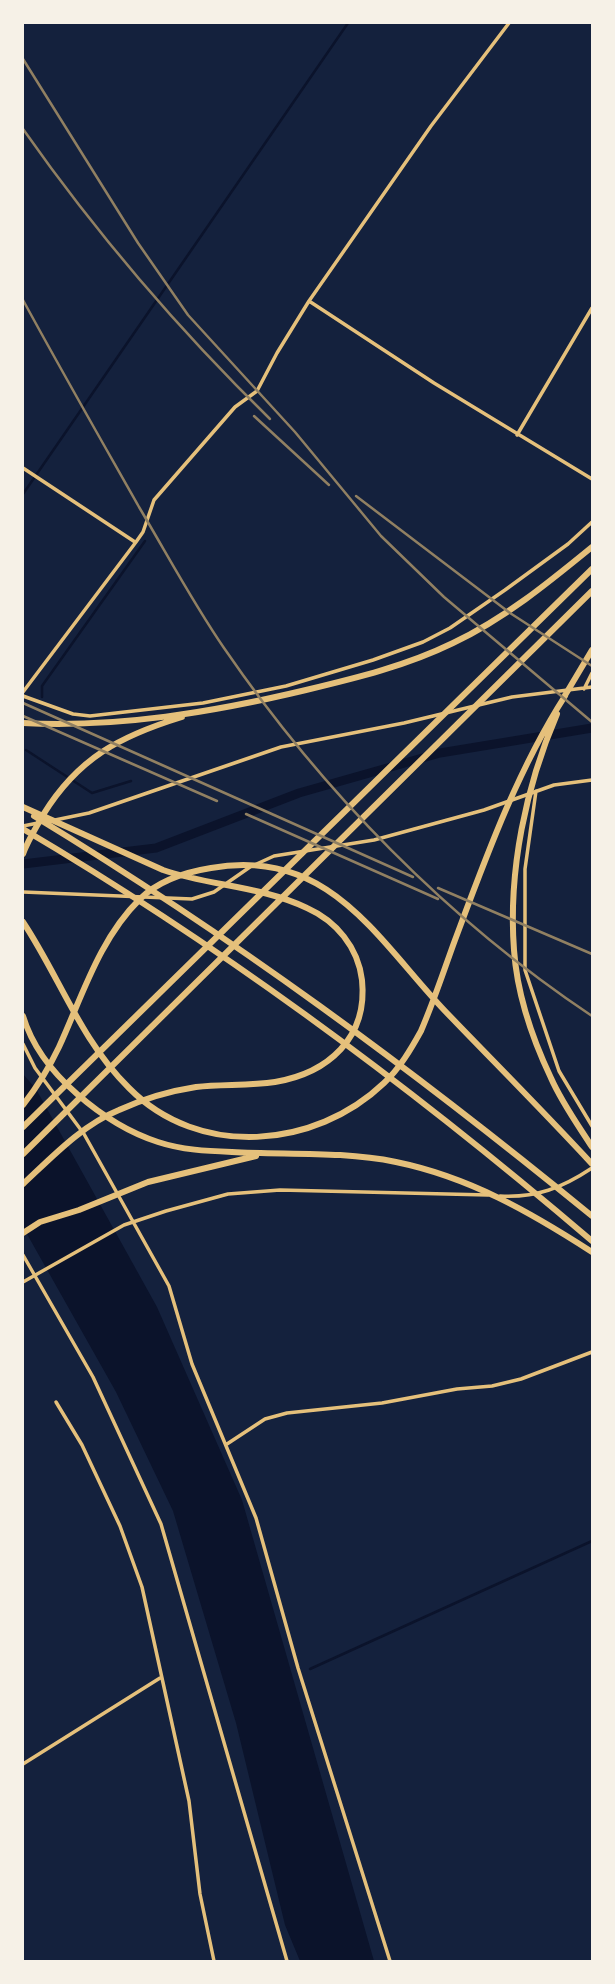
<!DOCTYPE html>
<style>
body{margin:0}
#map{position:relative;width:615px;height:1984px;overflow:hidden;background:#14213d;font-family:"Source Sans 3",sans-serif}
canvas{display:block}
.frame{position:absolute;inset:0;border:24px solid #f6f1e7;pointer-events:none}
</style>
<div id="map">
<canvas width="615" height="1984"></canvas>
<div class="frame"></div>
</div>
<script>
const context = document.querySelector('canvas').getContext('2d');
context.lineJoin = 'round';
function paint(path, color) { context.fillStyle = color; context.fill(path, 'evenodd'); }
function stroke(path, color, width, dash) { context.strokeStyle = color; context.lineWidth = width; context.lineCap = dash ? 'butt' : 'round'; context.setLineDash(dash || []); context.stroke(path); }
const water = new Path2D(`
 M23,1074L36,1089L157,1307L242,1500L374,1961H300L285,1925L236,1723L173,1511L116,1392L23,1227Z`);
const stream = new Path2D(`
 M23,494L348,23
 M42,697V686L145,541
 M26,750L92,793L131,781
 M310,1669L592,1541`);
const canal = new Path2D(`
 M23,864L156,848L299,793L440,753L592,728`);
const minor = new Path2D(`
 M309,301L434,383L592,479
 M517,435L592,308
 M23,468L135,542
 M584,689L592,673
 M23,692L136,542L143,532L154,500L235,407L257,391L277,353L309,301L431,126L509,23
 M23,696L73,714L90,716L203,703L286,686L373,660L423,642L450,628L505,590L568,544L592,522
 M536,791L525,869V970L559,1071L592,1126
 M55,820L89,813L281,747L404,723L512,697L592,687
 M23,826L38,823
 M23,892L192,899L214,892L250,867L274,856L374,840L484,810L554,785L592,780
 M23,1044L35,1068L84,1134L169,1286L192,1364L256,1518L298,1668L390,1961
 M500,1196C536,1198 562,1188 592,1168
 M23,1255L93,1377L161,1524L287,1961
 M23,1282L124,1225L166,1211L228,1194L280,1190L488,1195
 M56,1402L82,1445L120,1526L142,1587L189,1801L200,1894L214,1961
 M227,1444L265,1419L287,1413L382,1403L457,1389L492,1386L521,1379L592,1352
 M23,1764L160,1678`);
const motorway = new Path2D(`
 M564,697L592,650
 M557,714C526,786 508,870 514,950C517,993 532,1038 551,1078C562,1103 578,1125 592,1147
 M23,723C118,728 214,712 306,690C356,678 406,666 453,643C504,619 548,583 592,547
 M23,807L163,870C210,886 261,886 307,908C336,921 358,947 362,980C368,1038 328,1073 275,1082C249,1086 222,1084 196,1087C170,1091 143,1099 119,1110C82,1125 52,1157 23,1184
 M34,816C233,937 412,1069 592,1216
 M23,829C225,948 414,1089 592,1241
 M23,854C28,840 36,828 43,815C78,758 120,736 182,717
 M23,922C59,976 81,1041 129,1088C199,1159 315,1149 384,1083C400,1068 411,1049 421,1031C434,1001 444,970 455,940C486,857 517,771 565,696
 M23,1016C32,1046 53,1073 77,1094C101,1115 127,1132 158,1142C182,1150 207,1151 232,1152C286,1155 342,1151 396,1162C469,1177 530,1212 592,1252
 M23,1105C37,1087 49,1068 59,1047C82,997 99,939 140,899C158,881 186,872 211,868C329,847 376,938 445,1011C494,1062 544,1112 592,1164
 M23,1127L592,569
 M23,1154L592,591
 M23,1233L40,1222L79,1210L148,1182L256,1156`);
const rail = new Path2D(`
 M23,59L138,243L188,315L295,432L381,536L444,597L592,722
 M23,129C96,233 179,330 270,419
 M23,300C61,370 100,438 139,507C167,554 193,603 224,648C322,791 448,920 592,1016
 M254,416L329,485
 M356,496L510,613L592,666
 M23,703L413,877
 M23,716L217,801
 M246,814L438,899
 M438,888L592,954`);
paint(water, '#0b132b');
stroke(stream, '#0b132b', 2.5);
stroke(canal, '#0b132b', 9);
stroke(minor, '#e5c07b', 3.5);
stroke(motorway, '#e5c07b', 6);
stroke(rail, '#918062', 2.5);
</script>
